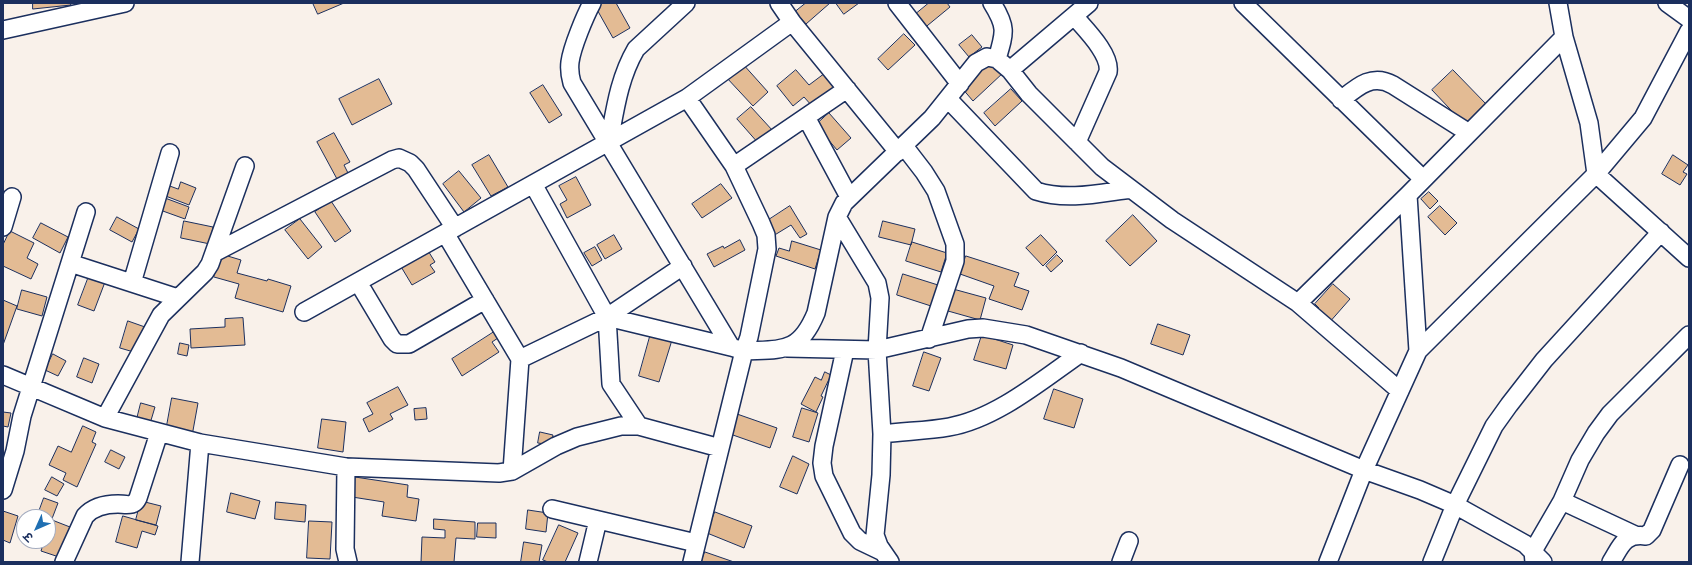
<!DOCTYPE html>
<meta charset="utf-8">
<style>
body{margin:0}
#map{position:relative;width:1692px;height:565px;overflow:hidden;background:#f9f1ea;font-family:"Patrick Hand","Playpen Sans Deva",sans-serif}
canvas{display:block}
.frame{position:absolute;inset:0;border:4px solid #1b2f5e;pointer-events:none}
.north{position:absolute;left:16px;top:509px;width:40px;height:40px;box-sizing:border-box;background:#fff;border:1px solid #a4acbf;border-radius:50%;rotate:225deg;font-size:11px;font-weight:700;line-height:16px;text-align:center;color:#1b2f5e}
.north::after{content:'';display:block;margin:auto;width:14px;height:18px;background:#1f6fb2;clip-path:polygon(50% 0,100% 100%,50% 72%,0 100%)}
</style>
<div id="map">
<canvas width="1692" height="565"></canvas>
<div class="frame"></div>
<div class="north">उ</div>
</div>
<script>
const context = document.querySelector('canvas').getContext('2d');
context.lineJoin = 'round';
function paint(path, color) { context.fillStyle = color; context.fill(path, 'evenodd'); }
function stroke(path, color, width, dash) { context.strokeStyle = color; context.lineWidth = width; context.lineCap = dash ? 'butt' : 'round'; context.setLineDash(dash || []); context.stroke(path); }
const building = new Path2D(`
 M33,3H70L71,5L33,9Z
 M313,3H344L318,14Z
 M601,3H616L630,28L613,38L595,6Z
 M806,3H830L806,24L795,12Z
 M836,3H859L844,14Z
 M929,3H947L950,7L922,30L911,18Z
 M904,34L915,45L888,70L878,59Z
 M972,35L982,47L969,57L959,45Z
 M991,59L1004,72L973,101L961,87Z
 M742,63L768,92L753,106L726,77Z
 M796,70L809,85L825,73L836,87L812,106L804,97L793,106L777,86Z
 M1453,70L1487,105L1466,126L1432,90Z
 M379,79L392,104L352,125L339,99Z
 M543,85L562,115L549,123L530,93Z
 M1011,89L1022,101L995,126L984,113Z
 M751,107L773,131L759,144L737,119Z
 M829,113L851,138L837,150L816,125Z
 M334,133L350,162L344,165L348,173L337,179L317,142Z
 M489,155L508,187L491,196L472,165Z
 M1673,155L1688,165L1683,172L1687,174L1680,185L1662,174Z
 M459,171L481,198L464,212L443,184Z
 M576,177L591,205L567,218L560,204L567,200L559,186Z
 M181,182L196,188L189,205L163,195L167,185L178,189Z
 M721,184L732,198L702,218L692,204Z
 M1429,192L1438,201L1430,209L1421,199Z
 M165,198L189,207L185,219L160,210Z
 M331,201L351,231L335,242L315,212Z
 M790,206L807,234L800,238L791,225L773,236L764,223Z
 M1440,206L1457,223L1445,235L1428,217Z
 M1133,215L1157,241L1130,266L1106,241Z
 M117,217L139,229L132,242L110,230Z
 M300,219L322,247L308,259L285,230Z
 M184,221L213,227L210,244L181,238Z
 M883,221L915,229L911,245L879,237Z
 M41,223L68,237L60,253L33,238Z
 M10,231L34,243L27,258L38,264L31,279L3,266V245Z
 M614,235L622,249L605,259L597,245Z
 M1041,235L1057,252L1043,266L1026,248Z
 M740,240L745,250L714,267L707,254L723,246L724,248Z
 M792,241L821,250L815,269L776,256L779,248L789,251Z
 M912,242L947,253L941,272L906,261Z
 M595,247L602,260L592,266L584,253Z
 M427,249L435,262L430,265L435,272L412,285L400,265Z
 M221,254L241,260L237,273L267,281L268,279L291,286L283,312L235,298L239,284L214,277Z
 M1057,255L1063,261L1051,272L1046,266Z
 M966,256L1019,273L1014,286L1029,291L1022,310L989,299L994,286L960,274Z
 M903,274L938,285L931,306L897,295Z
 M89,276L105,282L94,311L78,305Z
 M1333,284L1350,299L1328,324L1315,312L1319,308L1315,304Z
 M953,289L986,298L980,320L948,311Z
 M22,290L47,297L42,316L17,309Z
 M3,300L17,306L3,345Z
 M243,318L245,345L191,348L190,329L225,327V319Z
 M128,321L145,327L137,353L120,348Z
 M1158,324L1190,335L1183,355L1151,344Z
 M494,332L498,338L492,342L499,352L462,376L452,359Z
 M651,333L672,340L659,382L639,376Z
 M982,335L1013,345L1006,369L974,360Z
 M180,343L189,345L187,356L178,354Z
 M924,352L941,358L929,391L913,386Z
 M53,354L66,361L58,376L45,370Z
 M84,358L99,364L92,383L77,377Z
 M825,372L831,375L821,396L823,397L816,412L801,404L815,377L821,380Z
 M398,387L408,405L390,414L393,419L369,432L363,419L373,414L367,403Z
 M1054,389L1083,399L1074,428L1044,419Z
 M172,398L198,403L192,436L166,431Z
 M141,403L155,407L149,427L136,423Z
 M426,408L427,419L415,420L414,409Z
 M802,408L818,413L809,442L793,437Z
 M3,412L11,413L8,427L3,426Z
 M737,414L777,428L770,448L730,434Z
 M322,419L346,422L343,452L318,448Z
 M83,426L96,432L92,442L96,444L77,487L63,480L66,473L49,465L58,446L71,452Z
 M540,432L553,435L551,445L538,443Z
 M111,450L125,457L119,469L105,462Z
 M793,456L809,464L797,494L780,487Z
 M52,477L64,484L57,496L45,490Z
 M355,477L408,485L407,497L419,499L416,521L382,516L384,502L352,497Z
 M231,493L260,501L255,519L227,512Z
 M44,498L58,503L50,524L48,523V517H37Z
 M141,501L161,506L156,525L136,520Z
 M276,502L306,505L305,522L275,519Z
 M528,510L548,513L546,532L526,529Z
 M3,511L18,516L10,543L3,540Z
 M715,512L752,526L744,548L707,533Z
 M123,516L158,526L155,535L142,531L137,548L116,542Z
 M434,519L475,522V539L456,538L454,562H421L422,537L445,538V530L434,529Z
 M52,520L70,527L59,557L41,551L44,541H48V532Z
 M309,521L332,522L330,559L307,558Z
 M478,523H496V538L477,537Z
 M559,525L578,533L565,562H548L543,560Z
 M524,542L542,545L539,562H521Z
 M705,552L734,562H701Z`);
const street = new Path2D(`
 M592,3C585,16 572,47 570,62C569,70 570,76 572,83L731,347
 M779,3L792,22L898,152
 M897,3L960,84
 M992,3C1007,27 1005,32 997,59
 M1243,3L1423,179
 M1558,3L1564,37L1589,123L1596,174L1689,258
 M1667,3L1689,19
 M1074,16C1085,29 1111,54 1108,72L1077,142
 M3,30L125,3
 M1010,70L1089,3
 M948,99L1036,191C1067,201 1100,193 1131,189
 M1341,100C1357,87 1372,73 1393,85L1469,133
 M806,117L849,197
 M609,142C615,110 619,78 636,49L686,3
 M904,146L924,172L936,191L955,244V261L929,339
 M734,166L847,89
 M533,184L607,317L611,384L639,426
 M1408,195L1418,351
 M837,217L877,283L880,298L877,350L882,434L881,475L875,535L879,546L890,562
 M3,227L12,197
 M445,233L520,359L512,471
 M214,253L392,160L399,158L410,163L416,169L455,228
 M70,263L178,298
 M358,282L392,339L397,344H409L485,300
 M132,283L170,153
 M1298,303L1408,195L1564,37
 M304,312L687,98L792,22
 M607,317L683,266
 M787,348L877,350L968,329L983,328L1026,335L1121,368L1364,470L1420,490L1455,505L1525,544L1543,562
 M845,350L824,446L822,463L824,476L852,533L860,541L883,552
 M520,359L607,317L731,347L744,351L749,337L767,249L766,235L761,223L734,166L687,98
 M3,375L105,418L200,443L346,467L499,473L512,471L556,446L577,437L621,426H639L720,448
 M105,418L161,315L205,272L210,264L245,166
 M882,434C904,431 927,431 949,427C996,419 1042,380 1081,353
 M346,467L345,549L348,562
 M3,490L15,451L22,416L86,212
 M1562,501L1635,535
 M552,509L696,543
 M64,562L85,516C93,507 106,504 118,504C123,504 130,506 134,503C136,502 137,500 138,498L159,433
 M190,562L200,443
 M588,562L598,520
 M692,562L744,351C782,349 799,354 816,313L837,217L844,203L932,118L976,63L987,57L997,59L1010,70L1029,94L1102,167L1172,220L1298,303L1400,391
 M1121,562L1129,541
 M1328,562L1364,470L1418,351L1596,174L1643,118L1689,31
 M1432,562L1455,505L1494,426L1509,405L1544,360L1661,232
 M1534,562L1533,551L1562,501L1580,460L1596,433L1610,414L1689,335
 M1611,562C1621,546 1624,533 1646,536L1652,530L1680,465`);
paint(building, '#e3bb94');
stroke(building, '#1b2f5e', 1);
stroke(street, '#1b2f5e', 20);
stroke(street, '#fff', 17);
</script>
